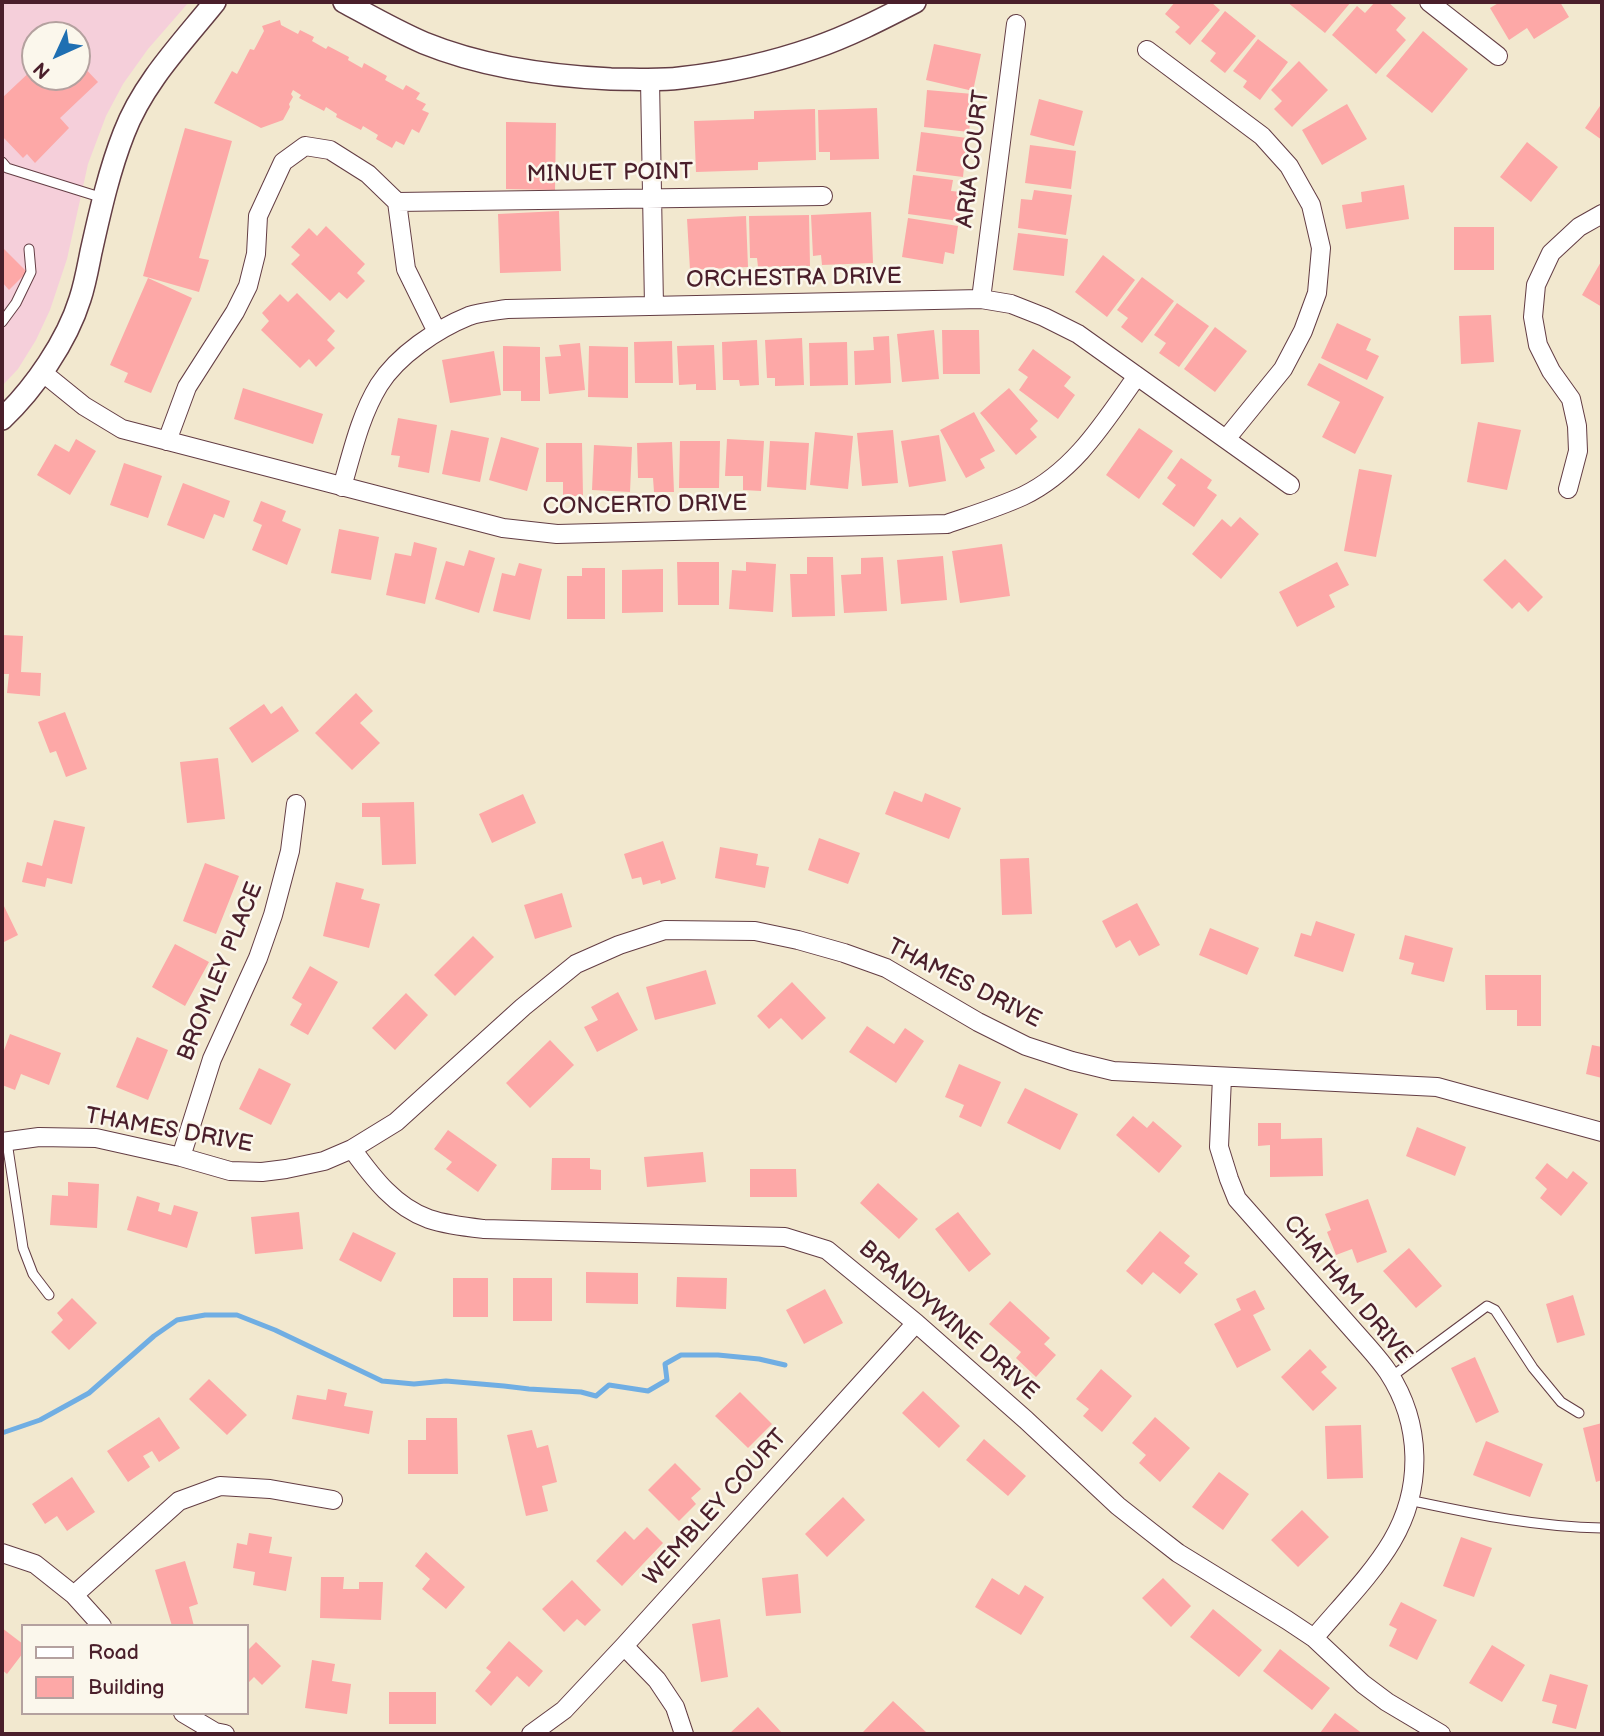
<!DOCTYPE html>
<style>
body{margin:0}
#map{position:relative;width:1604px;height:1736px;overflow:hidden;background:#f2e8cf;font-family:"Balsamiq Sans",sans-serif}
canvas{display:block}
.frame{position:absolute;inset:0;border:4px solid #4a1f2b;pointer-events:none}
.legend{position:absolute;left:21px;top:1624px;width:228px;height:91px;box-sizing:border-box;background:#fbf7ec;border:2px solid #b4a19f;margin:0;padding:9px 12px;list-style:none;font-size:21px;color:#4a1f2b}
.legend li{display:flex;align-items:center;gap:14px;height:35px}
.legend b{width:35px;border:2px solid #b4a19f}
.north{position:absolute;left:21px;top:21px;width:70px;height:70px;box-sizing:border-box;background:#fbf7ec;border:2px solid #b4a19f;border-radius:50%;rotate:225deg;font-size:19px;font-weight:700;line-height:28px;text-align:center;color:#4a1f2b}
.north::after{content:'';display:block;margin:auto;width:24px;height:32px;background:#1f6fb2;clip-path:polygon(50% 0,100% 100%,50% 72%,0 100%)}
</style>
<div id="map">
<canvas width="1604" height="1736"></canvas>
<div class="frame"></div>
<ul class="legend">
<li><b style="height:9px;background:#fff"></b>Road</li>
<li><b style="height:19px;background:#fda8a7"></b>Building</li>
</ul>
<div class="north">N</div>
</div>
<script>
const context = document.querySelector('canvas').getContext('2d');
context.lineJoin = 'round';
function paint(path, color) { context.fillStyle = color; context.fill(path, 'evenodd'); }
function stroke(path, color, width, dash) { context.strokeStyle = color; context.lineWidth = width; context.lineCap = dash ? 'butt' : 'round'; context.setLineDash(dash || []); context.stroke(path); }
function write(font, color, halo, rows, align = 'center') {
  context.font = font + ' "Balsamiq Sans",sans-serif'; context.lineWidth = 5; context.setLineDash([]); context.textBaseline = 'middle'; context.strokeStyle = halo; context.fillStyle = color; for (const [text, x, y, turn = 0] of rows) {
    context.save(); context.translate(x, y); context.rotate((+turn || 0) * Math.PI / 180); context.textAlign = isNaN(turn) ? turn : align; if (halo) context.strokeText(text, 0, 0); context.fillText(text, 0, 0); context.restore();
  }
}
const built = new Path2D(`
 M2,2H189L148,49L123,84L106,116L88,164L67,259L50,310L36,340L18,369L2,386ZM35,35H77V77H35Z`);
const stream = new Path2D(`
 M2,1433L40,1420L89,1393L154,1336L177,1320L205,1315H237L275,1330L382,1381L414,1384L446,1381L504,1386L529,1389L581,1392L596,1396L609,1385L648,1391L667,1380L665,1364L681,1355H718L759,1359L785,1365`);
const building = new Path2D(`
 M1175,2H1211L1220,10L1190,45L1175,32L1180,27L1165,14Z
 M1287,2H1351L1325,33Z
 M1375,2H1388L1406,18L1396,30L1406,40L1376,74L1332,35L1357,6L1365,13Z
 M1500,2H1560L1569,17L1534,39L1527,28L1509,40L1490,8Z
 M1225,11L1256,36L1225,73L1210,61L1216,53L1201,41Z
 M280,20L281,25L298,34L300,30L314,37L312,41L326,49L328,46L349,57L348,60L362,68L364,63L387,76L385,80L403,90L406,85L420,93L416,99L426,104L422,110L429,113L419,133L412,129L404,145L396,141L392,148L376,139L378,135L363,126L361,130L336,117L337,114L326,107L324,111L299,98L301,95L293,90L291,94L293,97L289,104L290,107L283,120L261,128L214,103L232,71L237,74L250,49L254,50L264,31L262,26Z
 M1423,31L1468,69L1432,113L1386,76Z
 M1258,39L1288,62L1260,100L1243,87L1247,81L1233,71Z
 M934,44L981,54L973,91L926,80Z
 M77,60L98,82L60,118L69,128L35,163L27,154L23,158L2,136V98L35,67V77H77Z
 M1299,61L1328,90L1292,127L1274,109L1282,101L1271,90Z
 M927,90L973,94L969,132L924,127Z
 M1039,99L1083,111L1074,146L1030,135Z
 M1602,103V140L1585,128Z
 M1347,104L1367,139L1322,165L1302,130Z
 M877,108L879,159L830,160V152H819L818,110Z
 M815,109L816,160L758,162V170L696,172L694,121L754,119V111Z
 M506,122L556,123L555,190L506,189Z
 M185,128L232,141L199,258L209,260L199,292L143,276Z
 M921,132L967,138L963,177L916,171Z
 M1527,142L1558,167L1531,202L1500,177Z
 M1030,145L1076,151L1071,189L1025,183Z
 M913,175L953,180L951,191L962,192L959,221L908,214Z
 M1404,185L1409,219L1346,229L1342,205L1362,202L1361,192Z
 M1034,190L1072,195L1066,235L1018,228L1021,199L1032,200Z
 M559,211L561,271L500,273L498,214Z
 M871,212L873,263L822,265L821,255L813,256L811,215Z
 M809,215L810,266L758,267L757,258H750L749,216Z
 M746,216L748,267L690,270L687,219Z
 M908,218L958,226L954,254L945,252L943,264L902,257Z
 M326,226L365,264L357,273L365,281L347,299L339,292L330,301L291,264L300,255L291,247L309,228L317,236Z
 M1454,227H1494V270H1454Z
 M1018,233L1068,239L1064,276L1013,270Z
 M2,247L27,272L9,290L2,282Z
 M1103,255L1135,280L1107,317L1075,292Z
 M1602,260V307L1582,295Z
 M1142,277L1174,301L1142,343L1121,327L1128,318L1117,310Z
 M148,278L192,298L151,393L124,382L128,373L110,365Z
 M297,293L335,331L327,340L335,348L316,367L309,359L300,368L261,330L269,321L262,313L280,294L288,302Z
 M1177,303L1209,326L1179,367L1159,353L1166,343L1154,335Z
 M1491,315L1494,362L1461,364L1459,316Z
 M1337,323L1371,339L1366,350L1379,356L1367,380L1321,358Z
 M1215,327L1247,351L1215,392L1184,369Z
 M934,330L939,379L902,382L897,334Z
 M942,330H979L980,374H943Z
 M889,336L891,383L855,385L854,351L874,350L873,337Z
 M802,338L804,385L775,386V378H767L765,340Z
 M757,340L759,385L740,386L739,380H723L722,342Z
 M672,341L673,383H635L634,342Z
 M847,342L848,385L810,386L809,343Z
 M580,343L585,390L549,394L545,357L561,356L559,345Z
 M714,345L716,390H696V384L679,385L677,346Z
 M503,346L540,347V401H521V391H503Z
 M589,346L628,347V398L588,397Z
 M1033,349L1071,377L1064,386L1075,395L1058,419L1019,390L1028,377L1018,370Z
 M494,351L501,395L450,403L442,360Z
 M1319,363L1384,397L1355,454L1322,437L1340,402L1307,385Z
 M243,388L323,414L313,444L234,419Z
 M1009,388L1038,421L1030,429L1037,437L1016,455L980,413Z
 M974,412L995,451L980,459L985,468L966,478L940,430Z
 M398,418L437,425L429,473L398,467L400,456L391,455Z
 M1478,422L1521,430L1507,490L1467,482Z
 M1139,428L1173,451L1139,499L1106,475Z
 M451,430L489,438L480,482L442,474Z
 M893,430L898,483L862,486L857,433Z
 M815,432L853,436L848,489L810,485Z
 M939,435L946,481L909,487L901,441Z
 M501,437L539,448L527,491L489,480Z
 M76,439L96,451L70,495L37,475L55,444L69,452Z
 M727,439L764,441L761,491L743,490V476H725Z
 M680,441H720L719,488H679Z
 M770,441L809,443L806,490L767,487Z
 M672,442L674,492H654L653,478H638L637,443Z
 M546,443H582L583,496H563V482H546Z
 M594,445L632,447L630,492L592,490Z
 M1181,458L1212,480L1207,488L1217,495L1194,527L1162,504L1176,485L1167,478Z
 M124,463L162,476L148,518L110,505Z
 M1359,469L1392,475L1376,557L1344,551Z
 M183,483L230,501L224,518L214,514L204,539L167,525Z
 M261,501L286,511L282,521L301,529L287,565L252,550L262,525L253,521Z
 M1240,517L1259,534L1221,579L1192,554L1222,519L1231,527Z
 M339,529L379,537L371,580L331,573Z
 M414,542L437,548L425,604L386,595L395,553L411,556Z
 M1002,544L1010,596L960,603L952,551Z
 M469,550L495,558L479,613L435,599L446,561L464,566Z
 M943,556L947,600L901,604L897,560Z
 M807,557H833L835,616L792,617L790,574H807Z
 M883,557L887,611L844,613L841,575L861,574V558Z
 M1505,559L1543,597L1528,612L1519,602L1512,609L1483,580Z
 M677,562H719V605H678Z
 M746,562L776,564L773,612L729,609L732,570L746,571Z
 M1337,562L1349,585L1329,595L1335,607L1297,627L1279,592Z
 M519,563L542,569L530,620L493,611L502,573L515,576Z
 M582,568H605V619H567V576H582Z
 M663,569V612L622,613V570Z
 M2,635L23,636L21,672L41,673L40,696L7,693L9,674H2Z
 M356,693L373,711L360,723L380,743L352,770L315,733Z
 M264,704L271,714L282,706L299,731L252,763L229,728Z
 M65,712L87,769L66,777L56,751L50,753L38,722Z
 M218,758L225,819L187,823L180,762Z
 M894,791L922,802L925,793L961,808L949,839L885,814Z
 M523,794L536,823L492,843L479,814Z
 M414,802L416,864L382,865L380,817H362V803Z
 M54,820L85,827L72,884L47,878L45,887L22,882L27,862L42,866Z
 M819,838L860,853L848,884L808,870Z
 M663,841L676,879L661,884L660,880L643,885L641,877L632,879L624,854Z
 M720,847L758,854L756,865L769,867L765,888L715,878Z
 M1029,858L1032,914L1002,915L1000,859Z
 M205,863L239,876L216,934L183,921Z
 M336,882L364,889L361,899L380,904L369,948L323,936Z
 M562,893L572,927L535,939L524,905Z
 M2,902L18,935L2,943Z
 M1137,903L1160,945L1139,956L1130,940L1116,948L1102,921Z
 M1316,921L1355,934L1343,972L1294,956L1301,933L1311,936Z
 M1210,928L1259,948L1247,975L1199,955Z
 M1405,935L1453,948L1444,982L1411,974L1414,963L1399,959Z
 M473,936L494,957L455,996L434,975Z
 M175,944L209,962L185,1006L152,987Z
 M310,966L338,982L308,1035L290,1025L302,1004L292,998Z
 M706,970L716,1004L655,1020L646,987Z
 M1485,975H1541V1026H1517V1010H1486Z
 M792,982L826,1018L802,1040L781,1018L769,1029L757,1016Z
 M618,992L638,1030L597,1052L584,1027L598,1020L591,1007Z
 M406,993L428,1015L395,1050L372,1028Z
 M867,1026L894,1044L905,1028L924,1041L896,1083L849,1052Z
 M10,1034L61,1053L49,1085L21,1074L15,1090L2,1085V1056Z
 M137,1037L168,1050L148,1100L116,1087Z
 M550,1040L574,1065L530,1108L506,1083Z
 M1592,1045L1602,1047V1078L1586,1074Z
 M959,1064L1001,1082L981,1127L959,1117L964,1105L945,1097Z
 M259,1068L291,1084L271,1125L239,1109Z
 M1025,1088L1078,1114L1060,1150L1007,1123Z
 M1133,1116L1147,1128L1153,1121L1182,1146L1159,1173L1116,1135Z
 M1258,1123H1281V1139L1322,1138L1323,1176L1270,1177V1145L1258,1146Z
 M1417,1127L1466,1147L1455,1176L1406,1156Z
 M448,1130L497,1165L478,1192L446,1169L452,1162L434,1149Z
 M703,1152L706,1182L647,1187L644,1157Z
 M552,1158H590V1169L601,1170V1190H551Z
 M1547,1163L1567,1179L1573,1171L1588,1183L1561,1216L1540,1198L1547,1189L1535,1178Z
 M750,1169H796L797,1197H750Z
 M68,1182L99,1184L97,1228L50,1225L52,1195L68,1196Z
 M878,1183L918,1219L899,1239L860,1203Z
 M137,1196L160,1203L158,1211L171,1215L174,1205L198,1212L187,1248L127,1230Z
 M1368,1199L1387,1252L1357,1263L1352,1249L1336,1255L1327,1232L1331,1230L1325,1214Z
 M299,1212L303,1249L255,1254L251,1217Z
 M958,1212L991,1254L969,1272L935,1229Z
 M1160,1231L1190,1256L1184,1263L1198,1274L1180,1294L1153,1272L1142,1285L1126,1271Z
 M353,1232L396,1253L381,1282L339,1260Z
 M1409,1248L1442,1286L1416,1308L1383,1271Z
 M586,1272L638,1273V1304L586,1303Z
 M677,1277L727,1278L726,1309L676,1307Z
 M453,1278H488V1317H453Z
 M513,1278H552V1321H513Z
 M825,1289L843,1323L804,1344L786,1310Z
 M1255,1290L1265,1309L1253,1315L1271,1350L1237,1368L1214,1324L1241,1310L1236,1299Z
 M1573,1295L1585,1335L1557,1343L1546,1304Z
 M72,1298L97,1323L69,1350L51,1332L63,1320L57,1313Z
 M1010,1301L1050,1338L1044,1344L1056,1355L1036,1377L1016,1358L1021,1352L989,1324Z
 M1310,1349L1327,1367L1321,1372L1337,1388L1313,1411L1281,1377Z
 M1475,1357L1499,1412L1476,1423L1451,1368Z
 M1101,1369L1132,1396L1102,1432L1083,1416L1089,1409L1076,1399Z
 M209,1379L247,1415L227,1435L189,1399Z
 M328,1389L347,1393L344,1406L373,1411L369,1434L292,1419L297,1395L326,1400Z
 M923,1391L960,1426L939,1448L902,1413Z
 M740,1392L772,1424L748,1448L715,1416Z
 M159,1417L180,1448L159,1462L152,1451L143,1456L150,1467L128,1482L107,1451Z
 M1155,1417L1190,1448L1160,1482L1139,1463L1146,1455L1132,1443Z
 M426,1418H457L458,1474H408V1440H426Z
 M1602,1423V1480L1596,1482L1583,1428Z
 M1361,1425L1363,1478L1327,1479L1325,1426Z
 M532,1430L537,1448L548,1445L557,1482L542,1486L548,1511L526,1516L507,1435Z
 M984,1439L1026,1476L1008,1496L966,1460Z
 M1486,1441L1543,1464L1530,1497L1473,1475Z
 M675,1463L701,1489L691,1498L696,1504L679,1521L648,1490Z
 M1219,1472L1249,1494L1223,1530L1192,1507Z
 M72,1477L95,1512L67,1531L57,1516L45,1524L32,1504Z
 M843,1497L865,1520L827,1557L805,1534Z
 M1302,1510L1329,1537L1298,1567L1271,1540Z
 M647,1527L663,1543L622,1586L596,1561L625,1531L634,1540Z
 M249,1533L272,1537L269,1553L292,1557L286,1591L253,1585L255,1572L233,1568L237,1543L247,1545Z
 M1461,1537L1492,1548L1474,1597L1443,1586Z
 M426,1552L465,1587L446,1609L422,1589L430,1579L415,1566Z
 M185,1561L198,1604L189,1607L194,1626H172L155,1570Z
 M798,1574L801,1613L766,1616L762,1578Z
 M321,1577H344L343,1589H359V1582H383L381,1620L320,1618Z
 M992,1578L1019,1595L1025,1585L1044,1597L1021,1635L975,1607Z
 M1163,1578L1191,1606L1171,1627L1142,1598Z
 M572,1580L601,1610L585,1626L577,1619L564,1632L542,1609Z
 M1401,1602L1437,1620L1417,1660L1389,1646L1397,1629L1389,1625Z
 M1213,1609L1262,1650L1239,1677L1190,1637Z
 M720,1619L728,1677L701,1682L692,1624Z
 M2,1628L23,1644V1653L7,1674L2,1670Z
 M509,1641L543,1671L529,1687L517,1676L491,1706L475,1691L491,1672L486,1668Z
 M256,1642L281,1666L262,1685L254,1677L247,1684V1651Z
 M1492,1645L1525,1665L1502,1702L1469,1683Z
 M1280,1649L1330,1688L1312,1710L1263,1671Z
 M312,1660L335,1664L332,1681L351,1684L347,1714L305,1708Z
 M1550,1674L1588,1685L1576,1729L1552,1723L1557,1705L1542,1701Z
 M389,1692H436V1724H389Z
 M893,1701L926,1732L924,1734H866L863,1732Z
 M758,1707L783,1734H731L730,1733Z
 M1335,1713L1363,1734H1321L1320,1733Z`);
const service = new Path2D(`
 M2,162L7,168L103,198
 M2,322L16,303L31,272L29,249
 M7,1142L23,1248L33,1274L49,1295
 M1391,1377L1487,1306L1495,1310L1533,1368L1561,1402L1579,1413
 M1410,1497L1418,1502C1479,1515 1540,1527 1602,1528`);
const minor = new Path2D(`
 M1429,2L1498,56
 M1147,50L1262,136L1289,166L1311,205L1321,248L1317,293L1303,331L1283,369L1226,439
 M650,80L654,306
 M397,202L823,196
 M981,299L1016,24
 M42,372L84,406L122,429L503,528L557,534L947,524C973,515 999,507 1023,496C1075,471 1105,421 1137,376
 M167,441L187,387L235,312L248,286L256,254L258,216L283,162L305,146L330,150L368,174L397,202L406,269L437,332
 M342,487C352,453 360,416 379,385C398,355 437,329 469,316C480,312 494,311 507,309L981,299L1011,304L1044,317L1078,334L1290,485
 M1568,489L1578,451L1577,426L1571,399L1551,371L1538,345L1533,317L1536,285L1551,253L1579,227L1602,214
 M1222,1077L1219,1147L1229,1179L1237,1199L1368,1347C1375,1355 1382,1363 1388,1372C1422,1424 1423,1488 1392,1541C1372,1575 1339,1608 1314,1638
 M2,1142L39,1137L96,1138L181,1157L230,1171L262,1172L286,1169L324,1161L352,1149L396,1122L523,1007L576,964L619,945L665,930L755,931L798,940L844,953L886,968L978,1022L1026,1046L1072,1061L1113,1071L1437,1087L1602,1132
 M352,1149C373,1178 395,1207 429,1219C447,1225 466,1227 484,1229L785,1237L827,1250L916,1323L1026,1420L1118,1506L1151,1532L1178,1553L1287,1620L1314,1638L1363,1684L1387,1702L1441,1734
 M181,1157L212,1059L258,958L273,915L290,851L296,804
 M2,1553L35,1564L74,1595L102,1626
 M74,1595L179,1501L220,1486L270,1489L333,1500
 M624,1646L657,1680L675,1707L684,1734
 M183,1713L215,1732L225,1734
 M531,1734L564,1710L624,1646L916,1323`);
const tertiary = new Path2D(`
 M344,2C370,16 396,31 424,43C483,67 547,76 611,79C634,79 657,81 680,78C725,73 771,63 814,48C849,36 882,19 915,2
 M2,419C34,389 67,341 80,299C85,284 88,267 91,252C100,212 109,171 124,133C143,83 182,43 215,2`);
const streetNames = [
 ["ARIA COURT",974,159,-83],
 ["MINUET POINT",610,174,-1],
 ["ORCHESTRA DRIVE",794,279,-1],
 ["CONCERTO DRIVE",645,506,-1],
 ["BROMLEY PLACE",221,972,-68],
 ["THAMES DRIVE",964,984,27],
 ["THAMES DRIVE",169,1131,10],
 ["CHATHAM DRIVE",1347,1290,50],
 ["BRANDYWINE DRIVE",948,1321,41],
 ["WEMBLEY COURT",716,1508,-48]
];
paint(built, '#f5cfda');
stroke(stream, '#70aee3', 5);
paint(building, '#fda8a7');
stroke(service, '#633d44', 11);
stroke(minor, '#633d44', 20);
stroke(tertiary, '#633d44', 24);
stroke(service, '#fff', 9);
stroke(minor, '#fff', 18);
stroke(tertiary, '#fff', 21);
write('23px', '#4a1f2b', '#fbf7ec', streetNames);
</script>
